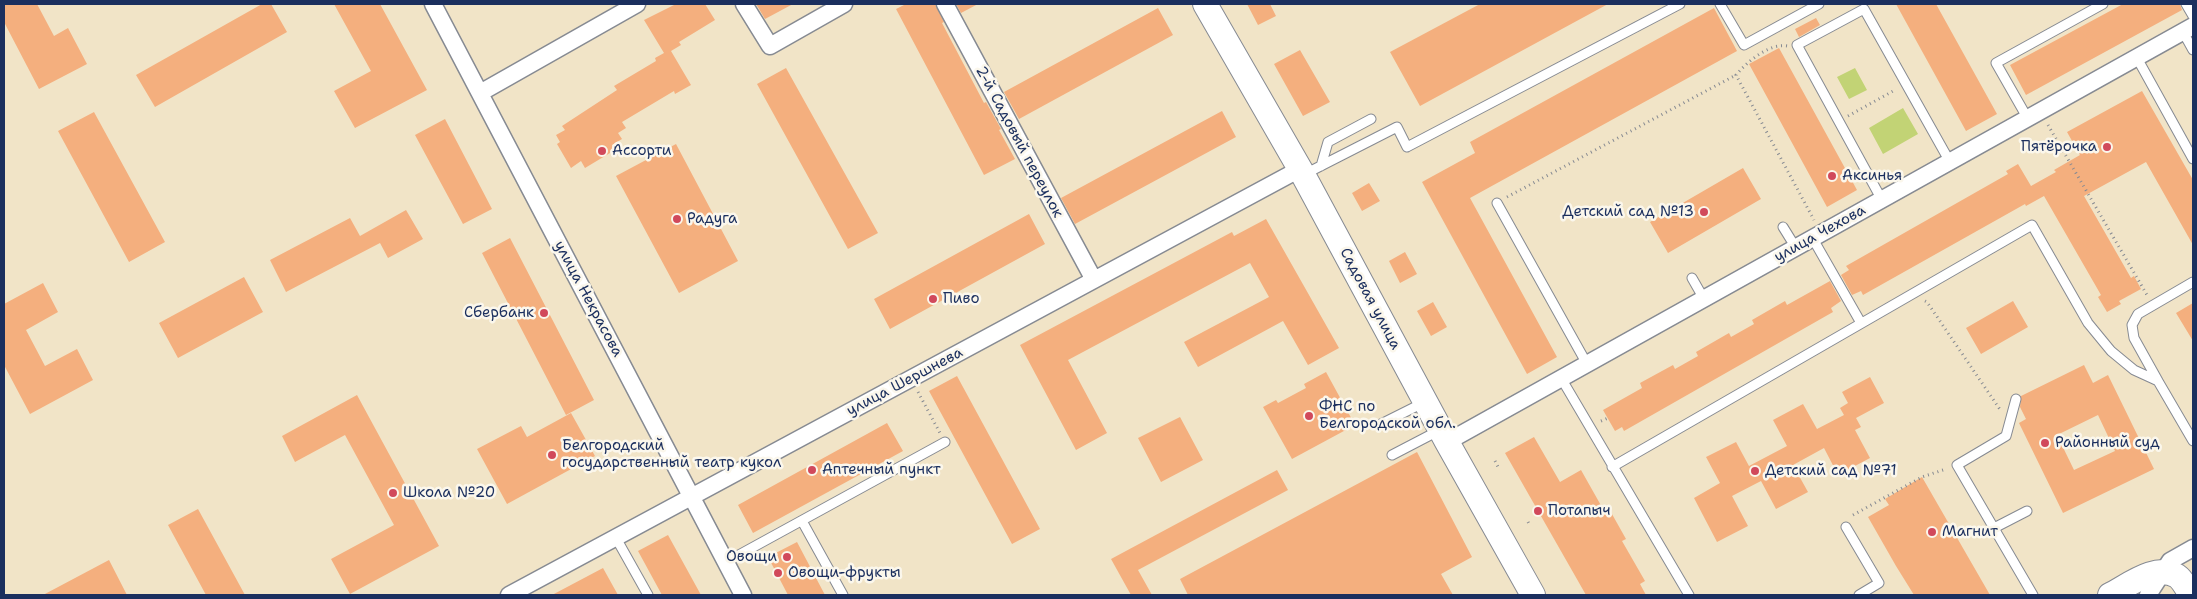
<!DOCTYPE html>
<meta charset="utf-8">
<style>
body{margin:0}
#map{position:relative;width:2197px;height:599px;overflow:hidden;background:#f1e4c7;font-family:"Shantell Sans",sans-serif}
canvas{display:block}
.frame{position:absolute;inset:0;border:5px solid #1b2f5e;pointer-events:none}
</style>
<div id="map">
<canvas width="2197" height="599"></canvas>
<div class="frame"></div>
</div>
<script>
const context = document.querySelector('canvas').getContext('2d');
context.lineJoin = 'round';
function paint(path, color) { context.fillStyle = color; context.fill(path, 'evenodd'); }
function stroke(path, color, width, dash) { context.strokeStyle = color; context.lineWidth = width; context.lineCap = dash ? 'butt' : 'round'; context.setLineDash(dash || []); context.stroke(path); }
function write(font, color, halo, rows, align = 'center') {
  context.font = font + ' "Shantell Sans",sans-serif'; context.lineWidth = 5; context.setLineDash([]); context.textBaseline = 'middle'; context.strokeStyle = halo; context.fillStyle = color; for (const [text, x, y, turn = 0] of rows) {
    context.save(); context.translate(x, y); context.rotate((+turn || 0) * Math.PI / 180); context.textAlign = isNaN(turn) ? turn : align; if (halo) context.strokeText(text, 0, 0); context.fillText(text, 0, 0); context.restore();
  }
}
const green = new Path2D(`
 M1855,68L1867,90L1849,99L1837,77Z
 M1903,108L1918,134L1883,154L1869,128Z`);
const building = new Path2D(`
 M4,4H37L54,36L68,28L87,64L39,89L4,22Z
 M262,4H271L287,32L155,107L136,75Z
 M334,4H380L427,90L355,128L334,91L371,71Z
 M676,4H705L715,20L679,42L681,45L671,51L691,85L675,94L674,91L622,122L626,128L618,133L622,139L612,145L615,150L585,168L581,161L571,168L557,144L560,142L556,135L565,130L562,126L617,90L614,86L656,61L655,58L664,53L644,20Z
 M756,4H793L765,19Z
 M906,4H935L944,22L942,23L984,103L986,102L1001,129L999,130L1015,159L984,175L896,9Z
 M956,4H978L961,13Z
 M1247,4H1270L1276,16L1258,25Z
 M1480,4H1608L1420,106L1390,52Z
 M1896,4H1936L1997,114L1966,131Z
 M2123,4H2180L2182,10L2026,95L2010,65Z
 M1158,8L1173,35L1019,119L1004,92Z
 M1714,8L1737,51L1470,198L1557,357L1527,374L1422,182L1475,153L1470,142Z
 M1816,18L1820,25L1799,37L1795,29Z
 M1779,48L1857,190L1827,207L1749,64Z
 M1300,50L1330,102L1303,116L1274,64Z
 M786,68L878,233L848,249L757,84Z
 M2142,91L2193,180V245L2146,162L2084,196L2131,278L2134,276L2141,289L2119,301L2121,304L2107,312L2098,297L2101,295L2044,196L2026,206L2025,204L1863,295L1861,291L1852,295L1841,275L1849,270L1846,266L2008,174L2006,171L2018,164L2031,186L2056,172L2054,170L2080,155L2067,132Z
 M1222,111L1236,137L1075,224L1061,198Z
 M94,112L165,242L129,262L58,131Z
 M445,119L492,209L463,224L415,135Z
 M676,144L738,261L679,293L616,176Z
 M1743,168L1761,199L1668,253L1650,222Z
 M1369,183L1380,201L1362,211L1352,193Z
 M406,210L423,239L388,258L380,243L286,292L270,260L350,218L360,236Z
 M1029,214L1045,244L890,329L874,299Z
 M1266,219L1339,348L1308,365L1283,321L1198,367L1184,342L1269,297L1250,263L1068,360L1107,433L1076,450L1020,345L1232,232L1234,236Z
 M510,238L594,400L566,415L482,253Z
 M1405,252L1417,274L1400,283L1389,261Z
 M244,277L263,312L178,358L159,323Z
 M1830,281L1841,301L1831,308L1833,312L1624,431L1622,427L1615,431L1603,410L1642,388L1640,383L1673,365L1675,369L1698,356L1696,352L1729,333L1731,337L1754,324L1752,320L1785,301L1787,305Z
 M43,283L58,312L26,330L45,366L77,349L93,380L30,414L4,365V304Z
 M2013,301L2028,327L1981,354L1966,328Z
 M1433,302L1447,327L1431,336L1417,311Z
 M2193,303V341L2176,313Z
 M2084,365L2093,383L2108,375L2154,469L2063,513L2019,423L2026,419L2020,407L2021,396ZM2098,415L2115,451L2074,470L2057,435Z
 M1326,372L1355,425L1292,459L1263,407L1276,400L1278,403L1306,388L1304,384Z
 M957,376L1040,529L1012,544L929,391Z
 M1870,377L1884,403L1856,418L1861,427L1855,430L1870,458L1838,475L1824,448L1793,465L1808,492L1776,509L1761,481L1732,496L1748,526L1717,542L1694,498L1720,483L1706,457L1736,442L1749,466L1787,446L1773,420L1803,404L1817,429L1844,415L1840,408L1848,403L1842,392Z
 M357,395L439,546L350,594L331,559L394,525L345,435L295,462L282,436Z
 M571,413L595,456L507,504L477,449L521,426L527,437Z
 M1180,417L1203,460L1161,482L1138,438Z
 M887,423L903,451L753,533L738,505Z
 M1534,437L1560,482L1581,470L1603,509L1608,507L1626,539L1622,541L1645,581L1640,584L1646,595H1586L1505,453Z
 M1417,452L1472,557L1441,574L1453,595H1188L1180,579Z
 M1277,470L1288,490L1138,570L1152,595H1131L1111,559Z
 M1922,477L1990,595H1914L1896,566L1868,517L1889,505L1885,499Z
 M198,509L245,595H206L168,525Z
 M668,535L701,595H662L638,551Z
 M797,542L825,595H788L768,557Z
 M109,560L127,595H43Z
 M603,568L618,595H552Z`);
const path = new Path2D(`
 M1787,46C1769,43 1747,62 1736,75L1814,220
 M1848,116L1895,90
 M2048,125L2147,295
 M1507,197L1736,75
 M1925,301L1927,302L2001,411
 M918,392L940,433
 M1601,421L1608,418
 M1495,461L1498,467
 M1853,515L1922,477L1946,469
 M1528,522L1530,526`);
const lane = new Path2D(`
 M1720,4L1744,45L1819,4
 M2186,4L2193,16
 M2183,32L2193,50
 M2137,58L2193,159
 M2028,119L1996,63L2103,4
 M1321,166L1328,142L1371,119
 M1303,175L1397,127L1407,147L1680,4
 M1882,200L1797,45L1864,9L1950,162
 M1497,203L1587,364
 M1783,227L1796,248
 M1813,239L1861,323
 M1692,278L1704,299
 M1561,378L1689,595
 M2158,381L2134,338L2132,325L2138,314L2193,282
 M2016,399L2006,436L1957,465L2033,595
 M1381,424L1425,402
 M1392,455L1440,430
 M1612,467L2032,225L2088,323L2111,351L2134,370L2158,381L2193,441
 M802,521L843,595
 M1846,527L1879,583L1859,595
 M1994,528L2027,511
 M616,538L648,595
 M726,562L945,442`);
const street = new Path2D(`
 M433,4L743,595
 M744,4L770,46L844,4
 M945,4L1094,280
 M480,93L637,4
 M1447,442L2193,26
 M509,595L1300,169
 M2148,595L2170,561L2193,548`);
const secondary = new Path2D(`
 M1205,4L1300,169L1447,442L1533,595
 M2110,595C2128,586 2156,563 2177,576C2183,580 2187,589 2191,595`);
const markers = [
 [2107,147,5,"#d1495b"],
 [602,151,5,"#d1495b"],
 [1832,176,5,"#d1495b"],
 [1704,212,5,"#d1495b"],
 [677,219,5,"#d1495b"],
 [933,299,5,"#d1495b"],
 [544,313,5,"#d1495b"],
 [1309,416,5,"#d1495b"],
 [2045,443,5,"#d1495b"],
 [552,455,5,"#d1495b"],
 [812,470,5,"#d1495b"],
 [1755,471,5,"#d1495b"],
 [393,493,5,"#d1495b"],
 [1538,511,5,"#d1495b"],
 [1932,532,5,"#d1495b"],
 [787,557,5,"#d1495b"],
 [778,573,5,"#d1495b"]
];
const streetNames = [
 ["2-й Садовый переулок",1019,142,62],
 ["улица Чехова",1820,234,-29],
 ["улица Некрасова",588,299,62],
 ["Садовая улица",1370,299,62],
 ["улица Шершнева",905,382,-28]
];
const poiNames = [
 ["Пятёрочка",2097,147,"right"],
 ["Ассорти",612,151],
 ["Аксинья",1842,176],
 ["Детский сад №13",1694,212,"right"],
 ["Радуга",687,219],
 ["Пиво",943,299],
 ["Сбербанк",534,313,"right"],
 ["ФНС по",1319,407],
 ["Белгородской обл.",1319,424],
 ["Районный суд",2055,443],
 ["Белгородский",562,446],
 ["государственный театр кукол",562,463],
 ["Аптечный пункт",822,470],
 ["Детский сад №71",1765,471],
 ["Школа №20",403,493],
 ["Потапыч",1548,511],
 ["Магнит",1942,532],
 ["Овощи",777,557,"right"],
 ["Овощи-фрукты",788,573]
];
paint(green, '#c2d375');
paint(building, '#f4af7e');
stroke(lane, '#868a92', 11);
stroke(street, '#868a92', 19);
stroke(secondary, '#868a92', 26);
stroke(path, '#868a92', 3, [1, 4]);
stroke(lane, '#fff', 9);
stroke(street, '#fff', 16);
stroke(secondary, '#fff', 24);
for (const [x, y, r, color] of markers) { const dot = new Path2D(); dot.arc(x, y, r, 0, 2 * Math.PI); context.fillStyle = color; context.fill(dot); stroke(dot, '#fbf7ec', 2); }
write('15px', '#1b2f5e', '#fbf7ec', streetNames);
write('15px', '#1b2f5e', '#fbf7ec', poiNames, 'left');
</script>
